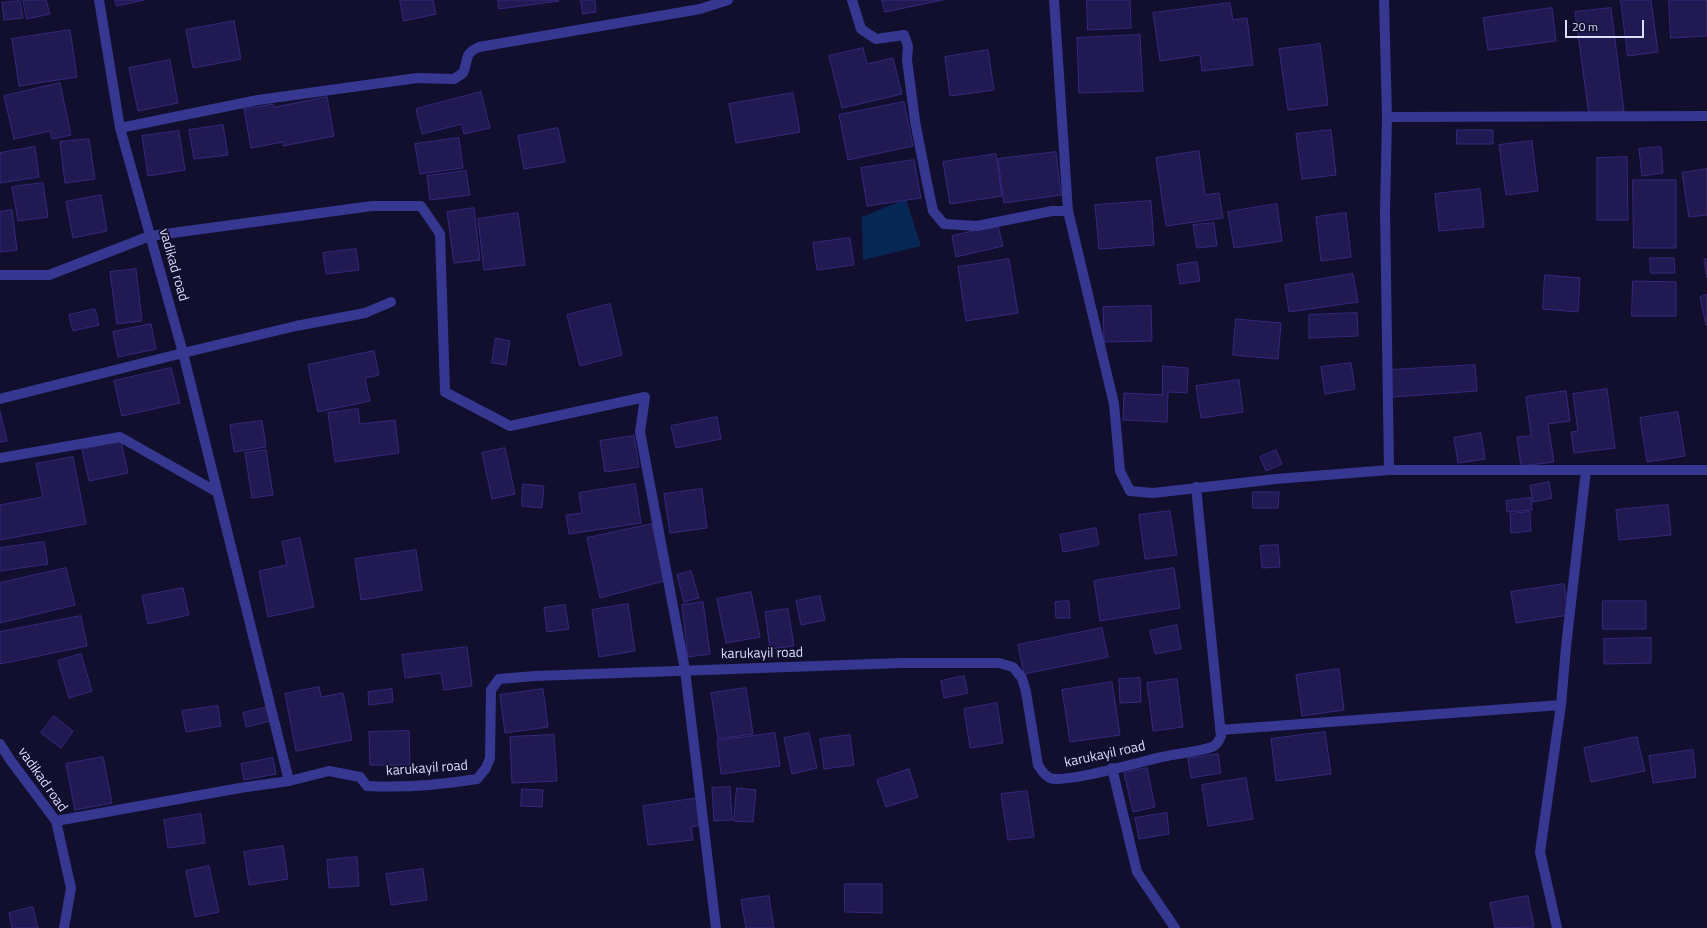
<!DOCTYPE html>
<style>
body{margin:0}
#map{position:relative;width:1707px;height:928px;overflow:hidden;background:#120f2e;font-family:"Titillium Web",sans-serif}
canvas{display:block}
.scale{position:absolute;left:1565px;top:20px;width:79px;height:18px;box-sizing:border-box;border:2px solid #dedcff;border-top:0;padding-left:5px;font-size:12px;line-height:14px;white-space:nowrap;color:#dedcff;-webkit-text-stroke:3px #120f2e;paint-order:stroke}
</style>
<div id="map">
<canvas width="1707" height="928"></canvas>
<div class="scale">20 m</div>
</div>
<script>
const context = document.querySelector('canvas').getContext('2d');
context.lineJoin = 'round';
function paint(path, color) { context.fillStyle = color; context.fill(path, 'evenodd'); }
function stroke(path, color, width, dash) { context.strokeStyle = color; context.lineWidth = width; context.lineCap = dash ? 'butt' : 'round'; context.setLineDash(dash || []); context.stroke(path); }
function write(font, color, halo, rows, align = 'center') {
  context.font = font + ' "Titillium Web",sans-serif'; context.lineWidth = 3.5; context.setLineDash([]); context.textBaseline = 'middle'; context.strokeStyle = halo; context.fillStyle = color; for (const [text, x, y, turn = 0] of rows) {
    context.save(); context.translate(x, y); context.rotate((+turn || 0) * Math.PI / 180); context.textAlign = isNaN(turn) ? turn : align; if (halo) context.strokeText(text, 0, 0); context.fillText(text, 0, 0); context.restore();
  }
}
const water = new Path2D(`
 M906,199L921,246L863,260L862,217Z`);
const building = new Path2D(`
 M23,0H46L50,14L27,19Z
 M115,0H144L117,6Z
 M400,0H433L436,14L404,21Z
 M498,0H558L559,1L499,9Z
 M581,0H595L596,12L583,14Z
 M882,0H943L885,12Z
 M1087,0H1130L1131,28L1088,30Z
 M1621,0H1651L1658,52L1628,56Z
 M1669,0H1707V36L1671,38Z
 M20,1L23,18L4,20L2,3Z
 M1230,3L1233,20L1247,18L1253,65L1202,71L1200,55L1160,61L1153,13Z
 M1552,8L1556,41L1488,50L1483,18Z
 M1611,8L1624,111L1589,115L1575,12Z
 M234,21L241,59L193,68L186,30Z
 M70,30L77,77L19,86L12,39Z
 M1140,35L1143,91L1079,93L1077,38Z
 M1320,44L1328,105L1288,110L1279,49Z
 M863,48L867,64L893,58L902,94L842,108L829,56Z
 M988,50L994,90L950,96L945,57Z
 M170,60L178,103L138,111L129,68Z
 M60,83L71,135L52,139L50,131L14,139L4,96Z
 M481,92L490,128L464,134L462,124L422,134L416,109Z
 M793,93L800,132L736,143L729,104Z
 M327,97L334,136L283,146V142L251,148L244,109L273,104L274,107Z
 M904,102L913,146L848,160L839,115Z
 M223,125L228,155L194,159L189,130Z
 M558,128L565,162L524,169L518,136Z
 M1331,130L1336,175L1302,179L1296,134Z
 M1457,130H1493V144H1457Z
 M179,131L185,170L148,176L142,136Z
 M459,138L463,168L420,174L415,144Z
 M89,139L95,179L65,183L60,142Z
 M1532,141L1538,191L1506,195L1499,145Z
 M35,147L39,177L0,183V153Z
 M1661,147L1663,173L1642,176L1639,149Z
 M1199,151L1205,195L1219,193L1223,218L1166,226L1156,158Z
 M1056,152L1061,195L1004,203L998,159Z
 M996,154L1002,196L950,204L943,162Z
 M1627,157L1628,220H1597V158Z
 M914,160L921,198L867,206L861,168Z
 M1707,169V215L1689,217L1682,173Z
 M466,171L470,195L430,200L427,176Z
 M1633,180H1676V248H1634Z
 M43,183L48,217L18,221L12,187Z
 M1480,189L1484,227L1439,231L1435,194Z
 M101,195L107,231L73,238L66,202Z
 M1151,201L1154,245L1099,249L1095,205Z
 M1277,204L1282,241L1234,248L1228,212Z
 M474,208L480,260L454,263L447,212Z
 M12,210L17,250L0,252V212Z
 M518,213L525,265L484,270L478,219Z
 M1346,213L1351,257L1321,261L1316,217Z
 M1214,223L1217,246L1197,248L1193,225Z
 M998,226L1003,246L956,257L952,236Z
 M850,238L854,265L817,270L813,243Z
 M356,249L359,270L326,274L323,253Z
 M1650,258H1674L1675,273H1651Z
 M1009,259L1018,313L966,321L958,267Z
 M1707,259V278L1704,260Z
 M1197,262L1200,281L1180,284L1177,265Z
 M136,269L142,321L117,324L110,272Z
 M1353,274L1358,302L1289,312L1285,285Z
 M1545,275L1580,278L1578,312L1543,309Z
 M1633,281L1676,282V316H1632Z
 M1707,295V325H1706L1700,297Z
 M610,304L622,355L580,366L567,315Z
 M1151,306L1152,341L1104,342L1103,307Z
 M95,309L99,325L73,331L69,315Z
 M1357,313L1358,336L1309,338V315Z
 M1236,319L1281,323L1278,359L1233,355Z
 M151,324L156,349L118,357L113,332Z
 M496,338L510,341L506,365L492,363Z
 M374,351L379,375L365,378L370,401L318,412L308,365Z
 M1351,363L1355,389L1325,394L1321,367Z
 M1475,365L1477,391L1392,397L1390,370Z
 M1163,366L1188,368L1187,393L1168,392L1167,422L1123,420L1124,393L1162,395Z
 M171,368L180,403L122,416L114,381Z
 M1239,380L1243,412L1201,418L1196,386Z
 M1607,389L1615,448L1574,453L1571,432L1578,431L1573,394Z
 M1566,391L1570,421L1548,424L1554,462L1521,466L1517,437L1531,436L1526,397Z
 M358,409L360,424L395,420L399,453L335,462L328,413Z
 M0,411L7,441L0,442Z
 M1678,412L1685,456L1647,462L1640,418Z
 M717,417L721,439L676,448L671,426Z
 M262,421L266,447L234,452L230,425Z
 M1481,433L1485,459L1458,463L1454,438Z
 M634,436L639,467L605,472L600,441Z
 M121,441L128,473L89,481L82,450Z
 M505,448L515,494L492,499L482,453Z
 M266,450L273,495L252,498L245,453Z
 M1276,450L1282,464L1266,471L1260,457Z
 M73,457L86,524L0,540V505L43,497L36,464Z
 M1549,482L1552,498L1533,502L1530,486Z
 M523,484L544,486L542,508L522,506Z
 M635,484L641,523L569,534L566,515L582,513L579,493Z
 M702,489L707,528L670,533L664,494Z
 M1253,492H1279L1278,508H1253Z
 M1531,498L1532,510L1507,512L1506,501Z
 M1668,505L1671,535L1619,540L1616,510Z
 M1170,511L1177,555L1145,559L1139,515Z
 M1530,512L1531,531L1511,533L1510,514Z
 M652,524L664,581L600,598L587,538Z
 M1096,528L1099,545L1063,552L1060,535Z
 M300,538L314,607L268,617L259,571L287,565L282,542Z
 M44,542L48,564L0,571V548Z
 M1278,545L1280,567L1262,568L1260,546Z
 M416,550L422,590L361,600L355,559Z
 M66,568L75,605L0,623V583Z
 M1174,568L1180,608L1100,621L1094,581Z
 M691,571L699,598L684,602L677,575Z
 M1564,584L1569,615L1516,623L1511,592Z
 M183,588L189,615L148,624L142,596Z
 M751,592L760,637L726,643L717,599Z
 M820,596L825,620L801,625L796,601Z
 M1069,601L1070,618H1056L1055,602Z
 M1603,601H1646V629H1603Z
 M703,602L710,654L688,657L682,605Z
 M628,604L635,651L599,657L592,610Z
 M565,605L569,629L547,632L544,608Z
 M788,609L794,646L770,649L765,612Z
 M81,616L87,646L0,664V632Z
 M1177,625L1181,649L1155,654L1150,631Z
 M1102,628L1108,657L1024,674L1018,645Z
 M1651,638V663L1604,664V639Z
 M467,647L472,686L444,690L441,673L405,678L402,655Z
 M81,654L92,691L69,698L58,661Z
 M1339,669L1344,710L1302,716L1296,675Z
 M964,676L968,693L944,698L941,681Z
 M1140,678L1141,702L1120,703L1119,679Z
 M1177,679L1183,727L1153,731L1147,683Z
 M1112,682L1120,735L1070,742L1062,690Z
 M319,687L321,697L343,693L352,740L296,751L285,694Z
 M746,688L753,734L718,739L711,693Z
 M392,689L393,702L369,705L368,692Z
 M543,689L548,727L505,733L500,695Z
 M997,703L1003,743L970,748L964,709Z
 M218,706L221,726L186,732L182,711Z
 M268,707L270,721L246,727L243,713Z
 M54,716L73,731L61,748L41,733Z
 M409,731L410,765H370L369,732Z
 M1325,732L1331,774L1276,781L1271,739Z
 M775,733L780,766L721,774L717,741Z
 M809,733L817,768L792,774L784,738Z
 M554,735L557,781L512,783L510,737Z
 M850,735L854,765L824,769L820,739Z
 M1637,737L1645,771L1591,782L1584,748Z
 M1693,750L1696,777L1653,783L1649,756Z
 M1218,754L1221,773L1191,778L1188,759Z
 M103,757L112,803L75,810L66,764Z
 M273,758L276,774L244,780L241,764Z
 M1147,768L1155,807L1133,812L1124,773Z
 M909,769L918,797L886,807L877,780Z
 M1246,778L1253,819L1208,826L1202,785Z
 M730,787L732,820L714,821L712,788Z
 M737,788L756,790L753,822L734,821Z
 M522,789L543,790L542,807L521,806Z
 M1027,791L1034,837L1008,840L1001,794Z
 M699,798L702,825L691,827L693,840L648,845L643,806Z
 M1167,813L1169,834L1139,839L1135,818Z
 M201,814L205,843L168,848L164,820Z
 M283,846L288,879L249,885L244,852Z
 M357,857L359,886L329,888L327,860Z
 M209,866L219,912L195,917L186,871Z
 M423,869L427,900L391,905L386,874Z
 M845,884H882V913L845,912Z
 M769,896L774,928H746L741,900Z
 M1528,896L1534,927L1495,928L1490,903Z
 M33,907L38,928H12L9,913Z`);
const street = new Path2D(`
 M852,0L861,29L876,39L904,35L908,46L907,60L915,121L926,178L933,211L944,224L977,226L1052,211H1068
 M1054,0L1068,211L1114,404L1120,471L1130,491L1153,493L1276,479L1389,470H1707
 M1384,0L1387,117L1385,211L1389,470
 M1387,117L1707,116
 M120,128L258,100L417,78L454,79L463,73C469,60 463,54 479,47L700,9L728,0
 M0,275H49L150,236L372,206H421L440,234L445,392L510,426L645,397L640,432L685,670L716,928
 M0,399L183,353L120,128L99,0
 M0,458L120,437L217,492
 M1220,730L1561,705
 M0,744L11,761L56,821L71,888L64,928
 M1112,768L1137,872L1175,928
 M289,781L183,353L296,326L365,313L391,302
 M56,821L240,788L289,781L329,771L360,777L367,786C404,788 440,785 477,779L486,768L490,758L491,690L499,679L535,676L901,663H999L1013,667L1022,678L1026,692L1038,765C1041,770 1044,775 1050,778C1067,784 1145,760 1167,756C1181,753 1198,752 1212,747C1217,745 1219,741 1221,736L1196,487
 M1557,928L1540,852L1561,705L1566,647L1586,470`);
const streetNames = [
 ["vadikad road",173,265,74],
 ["karukayil road",762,654,-1],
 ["karukayil road",1105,755,-12],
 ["karukayil road",427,769,-4],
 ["vadikad road",42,780,55]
];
paint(water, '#072854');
paint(building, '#211951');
stroke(building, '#35297f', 1);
stroke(street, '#353791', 10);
write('14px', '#dedcff', '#120f2e', streetNames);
</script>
